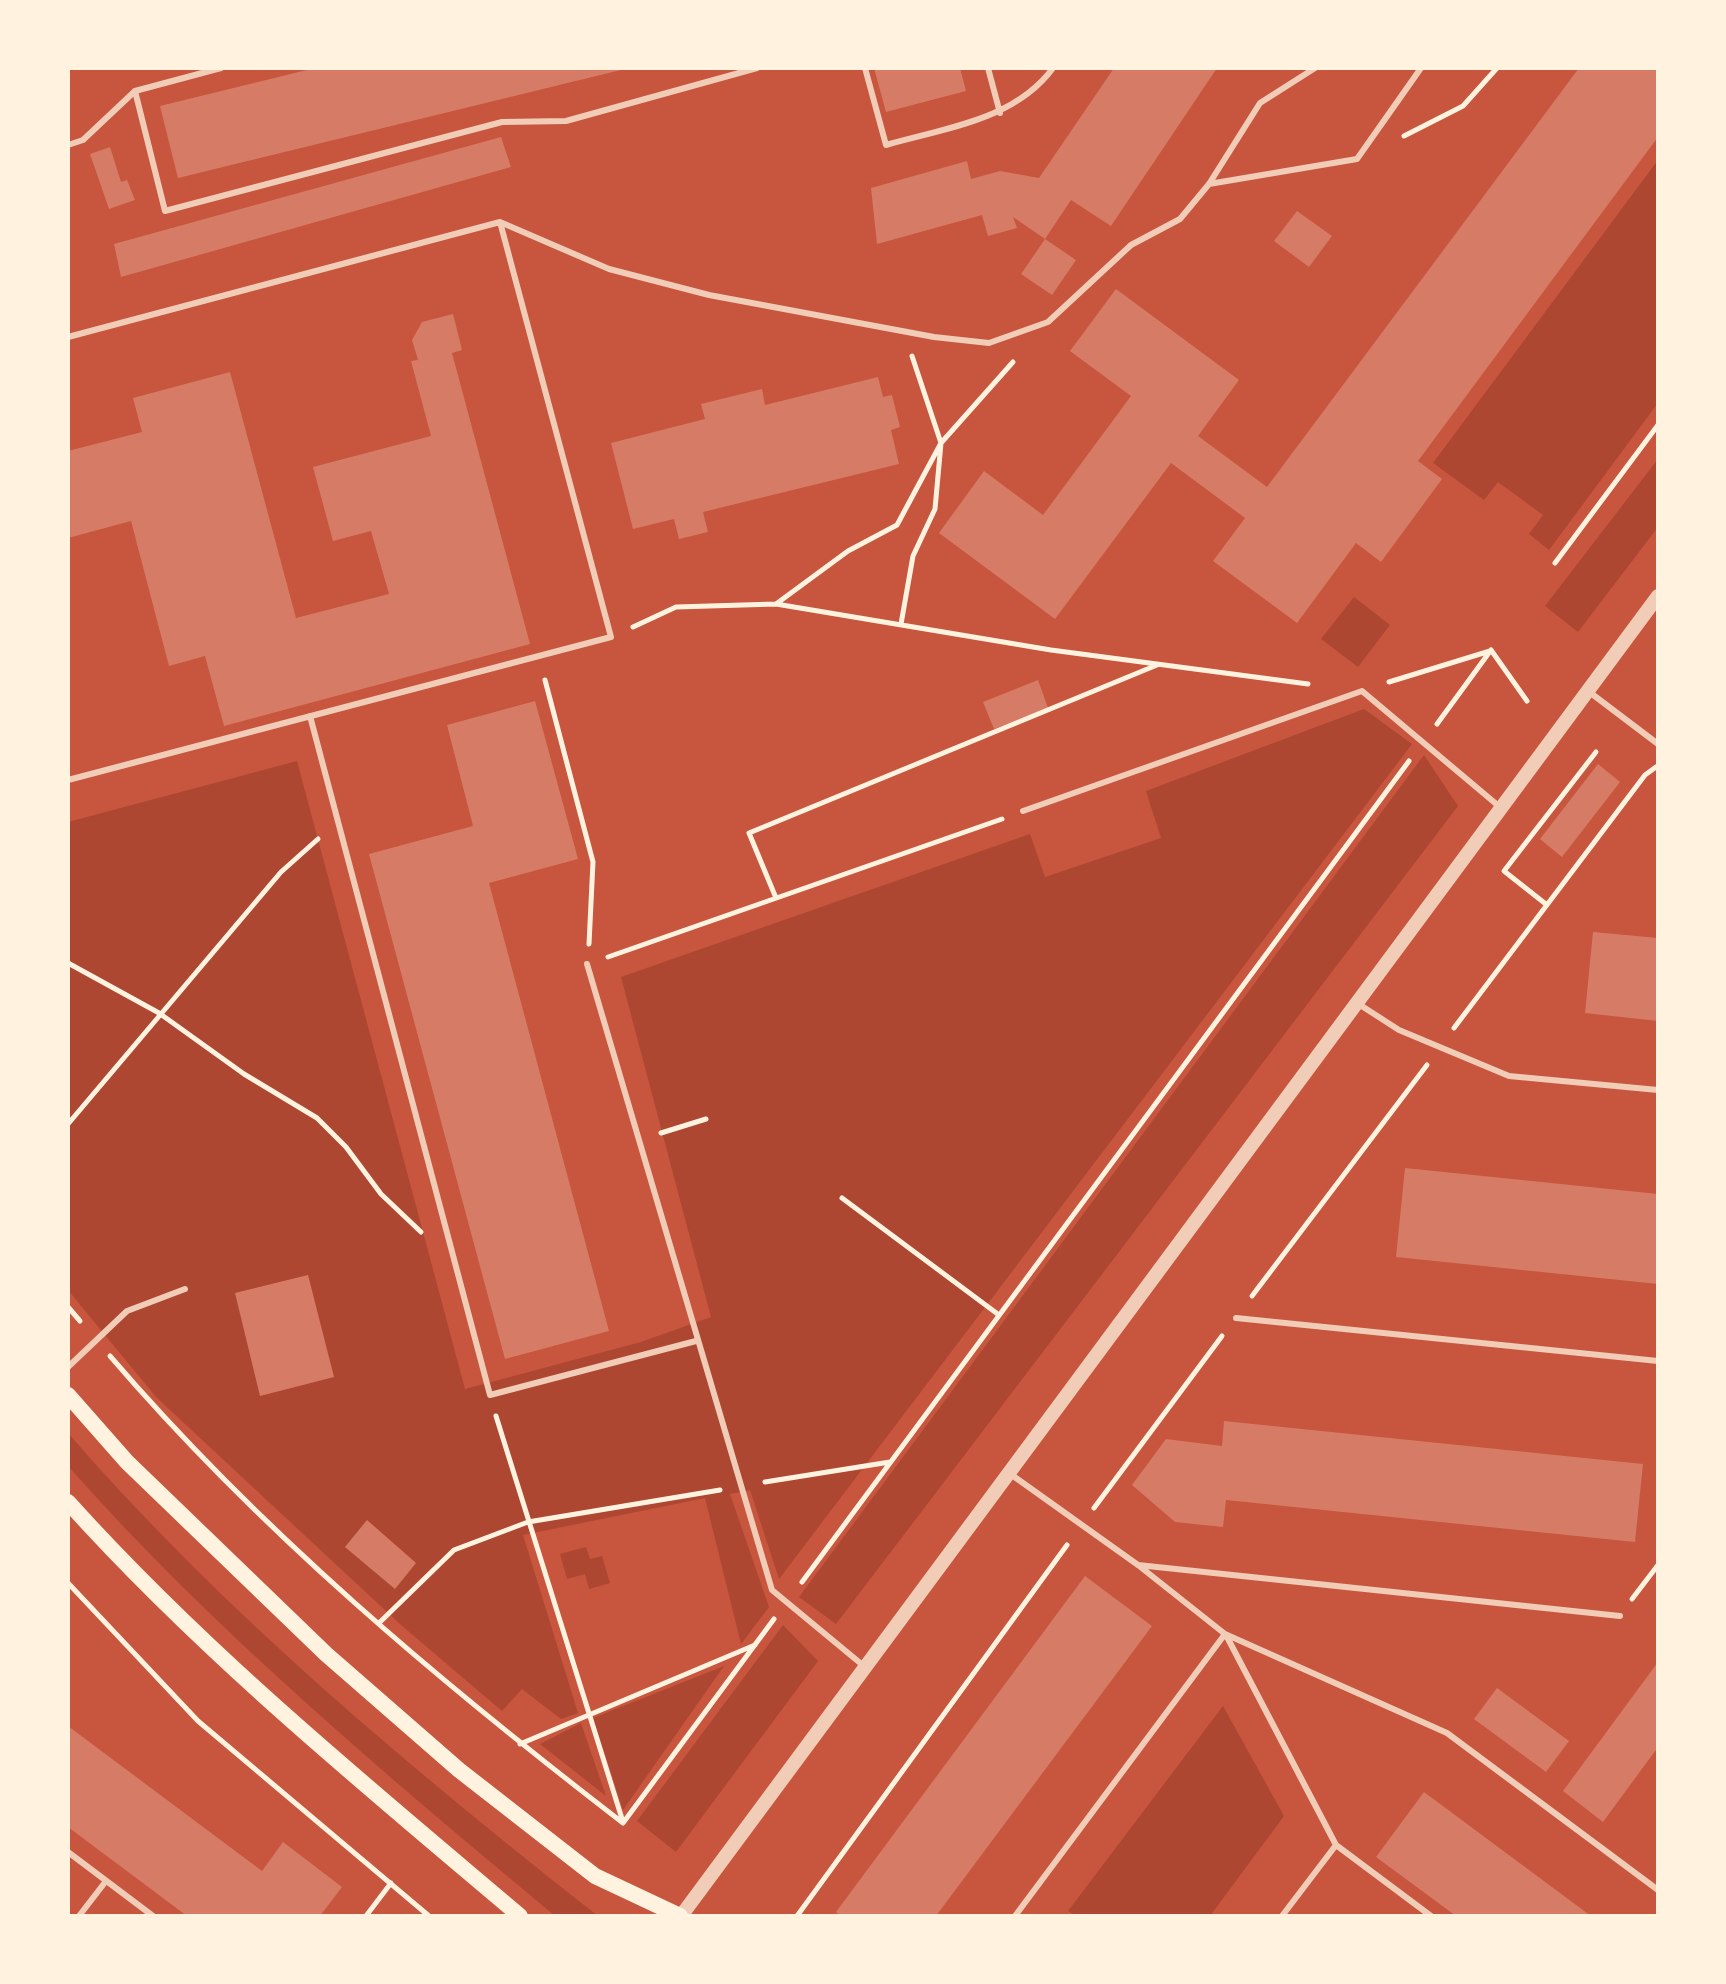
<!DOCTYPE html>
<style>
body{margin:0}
#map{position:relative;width:1726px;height:1984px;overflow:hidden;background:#c8553d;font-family:"Roboto Condensed",sans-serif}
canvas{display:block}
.frame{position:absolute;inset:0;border:70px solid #fff3e0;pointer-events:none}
</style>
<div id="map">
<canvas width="1726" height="1984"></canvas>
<div class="frame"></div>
</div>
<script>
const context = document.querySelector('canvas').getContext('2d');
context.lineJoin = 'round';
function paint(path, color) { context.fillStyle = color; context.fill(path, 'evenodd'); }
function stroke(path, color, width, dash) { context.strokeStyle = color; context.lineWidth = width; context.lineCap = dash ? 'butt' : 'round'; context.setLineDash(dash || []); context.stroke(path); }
const green = new Path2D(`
 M1658,160V403L1549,550L1529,534L1543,515L1498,482L1484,500L1433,463Z
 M1658,459V527L1578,632L1545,606Z
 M1354,597L1390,625L1358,667L1321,639Z
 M1364,709L1412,744L779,1579L750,1490L730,1494L769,1607L741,1644L705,1498L523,1535L578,1713L561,1719L522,1689L502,1711L401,1625L156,1397L68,1290V822L297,761L465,1389L641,1342L711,1317L621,977L1030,834L1045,877L1161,838L1146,791Z
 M1424,755L1458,806L836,1624L799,1597Z
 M68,1433C225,1614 410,1768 598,1916H555C385,1774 215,1632 68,1466Z
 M586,1547L590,1559L602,1556L610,1583L589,1589L585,1574L567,1579L560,1554Z
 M783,1625L818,1661L676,1852L637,1821Z
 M724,1666L623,1810L593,1718Z
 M1223,1706L1284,1816L1210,1916H1076L1068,1911Z
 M581,1723L606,1796L540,1744Z`);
const building = new Path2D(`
 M315,68H625V69L178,178L160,106Z
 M874,68H960L966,91L886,112Z
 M1114,68H1217L1111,226L1071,200L1045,239L1013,217L1017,228L988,236L982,215L877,244L871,188L967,161L971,179L1000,171L1039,178Z
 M1579,68H1658V137L1418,461L1442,479L1381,562L1356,543L1297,623L1213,561L1245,518L1171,463L1055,619L939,533L984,471L1043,515L1131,396L1070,351L1116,289L1239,380L1198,436L1267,487Z
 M501,137L511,167L121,277L114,244Z
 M110,147L121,182L127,180L135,200L109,209L90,154Z
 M1297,211L1332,236L1309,267L1274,241Z
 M1045,239L1076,260L1052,295L1021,274Z
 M453,314L462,350L452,353L530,644L224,726L205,656L169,666L131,521L68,538V451L142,432L133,398L230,372L296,618L389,594L371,531L333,541L313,467L431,436L411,361L418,360L412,340L422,322Z
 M878,377L883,397L892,395L900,427L891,430L899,464L703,512L708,532L679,539L674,519L633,529L611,443L705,419L701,404L762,389L765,405Z
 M1038,680L1048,708L994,729L983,702Z
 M535,701L578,859L489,883L609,1331L505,1359L369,854L473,826L447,725Z
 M1598,764L1620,782L1562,857L1540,839Z
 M1593,932L1658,938V1021L1585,1013Z
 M1405,1168L1658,1194V1284L1396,1257Z
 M308,1275L334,1377L260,1396L235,1293Z
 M1224,1421L1643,1464L1635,1542L1226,1500L1223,1527L1175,1522L1132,1485L1166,1439L1222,1446Z
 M367,1520L416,1563L395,1589L345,1547Z
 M1085,1576L1152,1626L936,1916H841L836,1912Z
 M1658,1662V1747L1603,1822L1563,1791Z
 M1497,1688L1569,1741L1546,1772L1474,1719Z
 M68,1726L262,1871L283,1842L342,1887L320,1916H187L68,1827Z
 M1424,1792L1591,1916H1456L1376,1857Z`);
const path = new Path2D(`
 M1404,136L1463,106L1497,68
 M1555,563L1658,425
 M776,604L1051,650L1308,684
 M901,624L913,556L935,509L941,443L912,356
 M633,627L676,607L776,604L848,551L897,525L941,443L1013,362
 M1491,650L1527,701
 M545,680L593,862L589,944
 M1389,682L1490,651
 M1437,724L1491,650
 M776,898L749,833L1157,665
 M1547,905L1504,871L1596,752
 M608,957L1002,819
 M68,963L159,1013L244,1074L317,1118L346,1147L381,1194L421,1232
 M1454,1028L1645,775L1656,767
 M68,1124L281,872L318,839
 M661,1133L706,1119
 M842,1198L999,1315
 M1252,1296L1427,1065
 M68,1307L80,1321
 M110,1356C261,1532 440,1682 623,1823
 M496,1416L623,1822
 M765,1482L890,1462
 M1094,1508L1222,1336
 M802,1582L1409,761
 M68,1583L198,1721L429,1916
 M1632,1599L1658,1565
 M379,1623L454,1550L528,1522L720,1490
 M520,1744L755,1645
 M623,1823L774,1619
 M366,1916L391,1883
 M797,1916L1067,1545`);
const service = new Path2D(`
 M865,68L886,145C945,128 1015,120 1053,68
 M988,68L1000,113
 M135,91L165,211L502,122L566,121L757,68
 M68,145L83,140L135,91L221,68
 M1209,184L1357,159L1421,68
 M500,222L609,269L709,295L934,337L989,343L1048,322L1131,245L1180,219L1209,184L1260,103L1315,68
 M68,337L500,222L611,637L68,780
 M1588,691L1658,744
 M310,716L490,1395L696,1341
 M1023,811L1362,691L1501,808
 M587,964L772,1590L865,1667
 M1357,1003L1399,1030L1509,1076L1658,1090
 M1236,1318L1658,1361
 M68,1367L127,1311L185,1289
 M1009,1473L1138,1565L1225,1634L1447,1733L1658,1890
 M1138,1565L1620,1616
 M1226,1635L1336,1845L1431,1916
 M68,1852L153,1916
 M79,1916L106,1881
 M1015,1916L1225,1634
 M1282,1916L1336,1845`);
const tertiary = new Path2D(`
 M681,1916L1658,596`);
const secondary = new Path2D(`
 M68,1395L127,1462L326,1654L459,1770L595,1876L680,1916
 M68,1502C205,1654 364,1784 520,1916`);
paint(green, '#ae4732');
paint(building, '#d67c66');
stroke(path, '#fff3e0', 5);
stroke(service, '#f1ccb7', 6);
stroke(tertiary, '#f1ccb7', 14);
stroke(secondary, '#fff3e0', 16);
</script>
